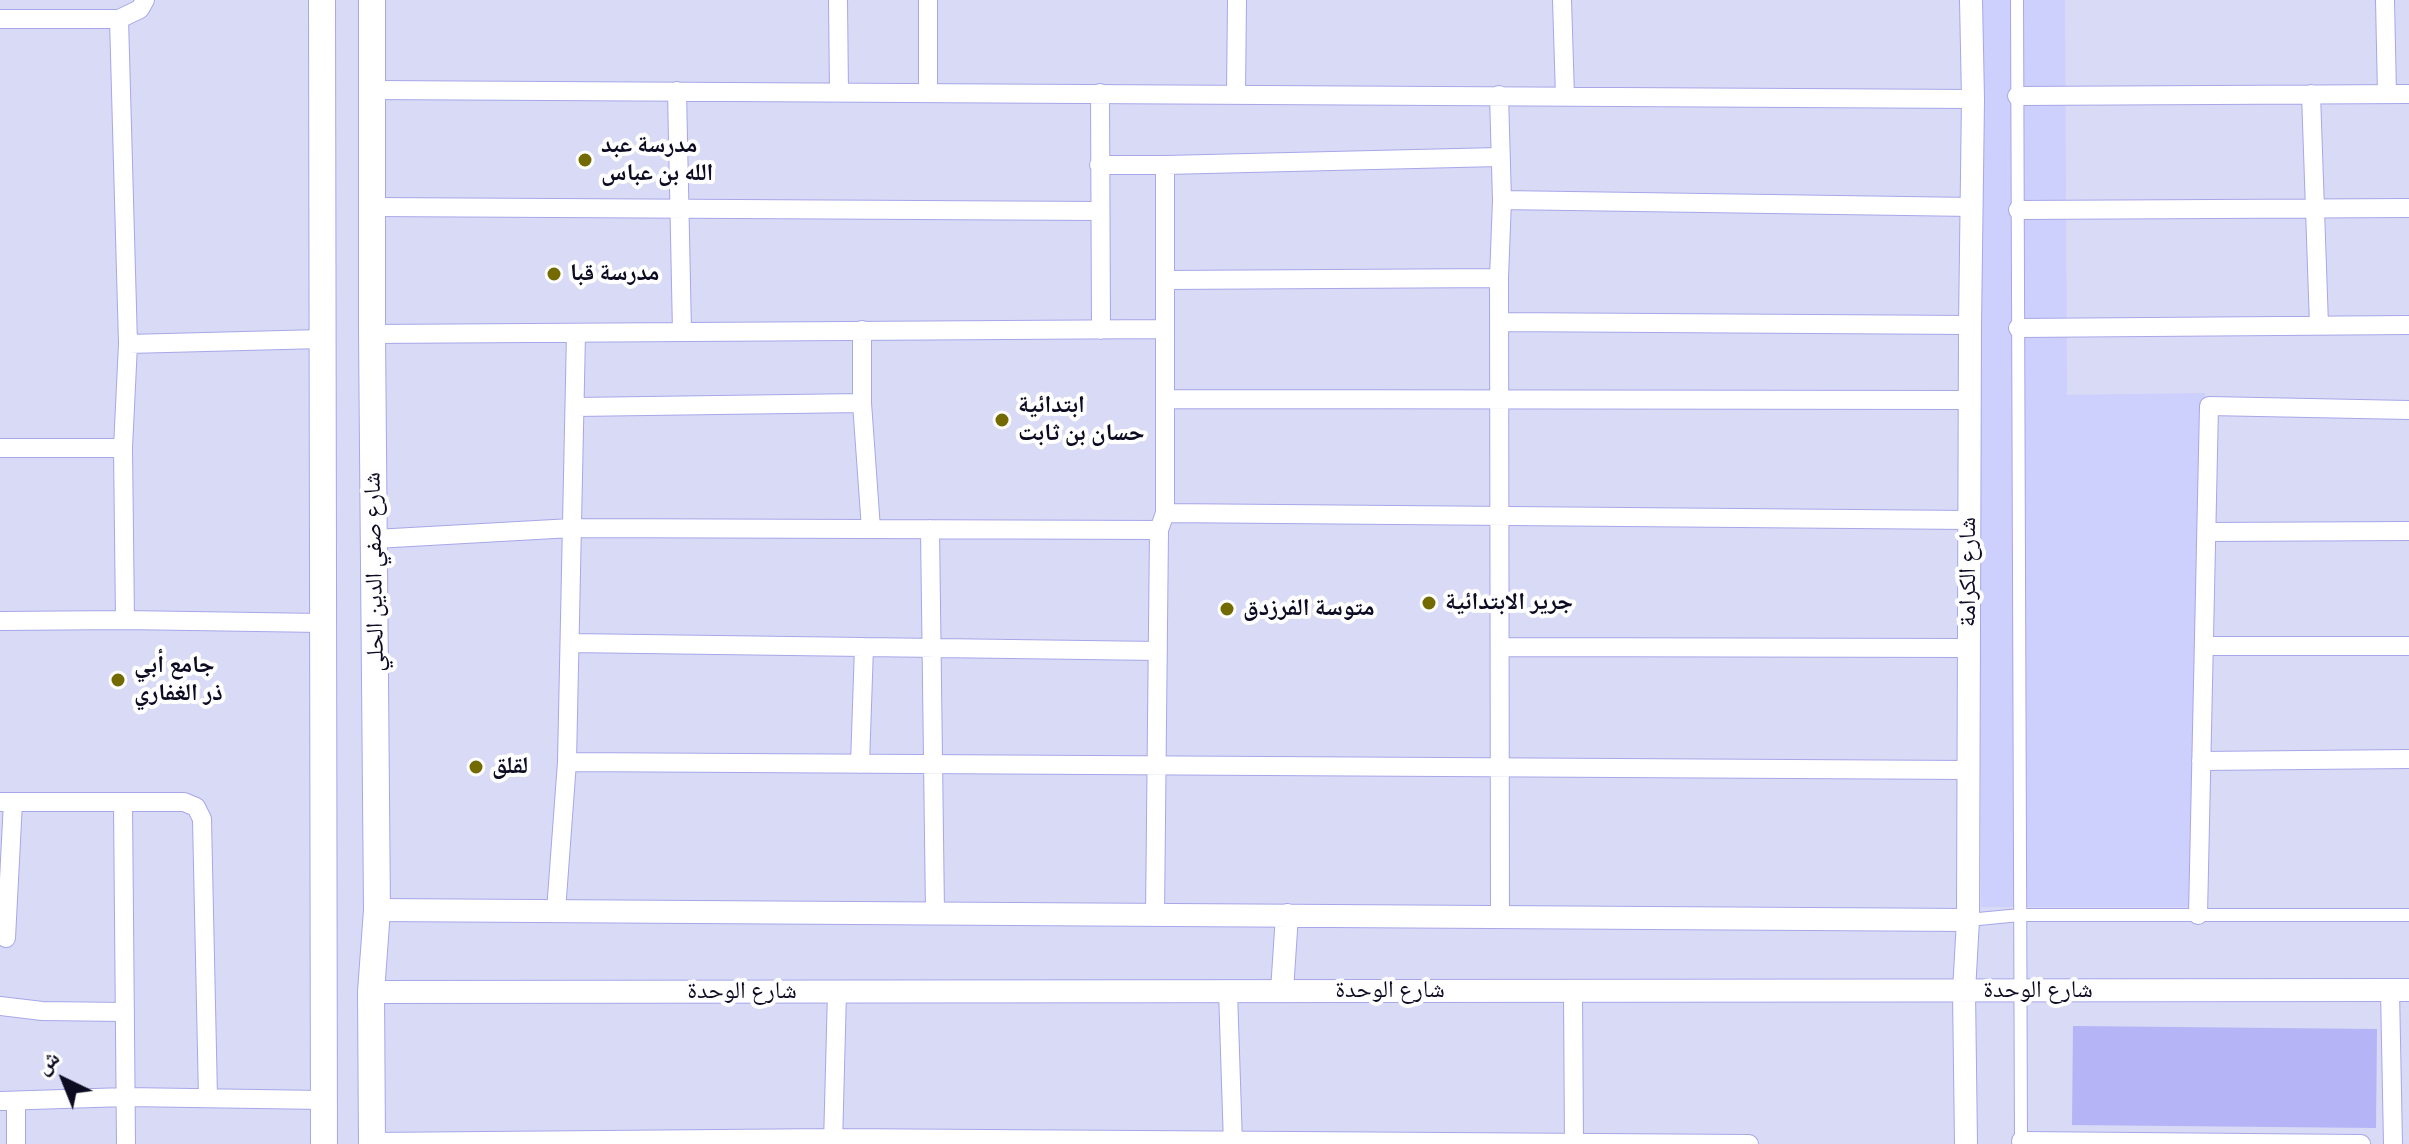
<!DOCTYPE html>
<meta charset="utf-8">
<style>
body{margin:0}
#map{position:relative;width:2409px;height:1144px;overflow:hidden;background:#d9daf6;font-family:Signika,"Noto Naskh Arabic",sans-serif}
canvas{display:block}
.north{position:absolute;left:24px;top:1040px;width:80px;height:80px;-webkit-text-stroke:6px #fefefe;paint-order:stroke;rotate:317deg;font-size:22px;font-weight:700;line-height:32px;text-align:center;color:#0d0b22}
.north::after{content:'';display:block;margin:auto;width:28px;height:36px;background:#0d0b22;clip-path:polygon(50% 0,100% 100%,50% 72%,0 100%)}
</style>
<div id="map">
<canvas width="2409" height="1144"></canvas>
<div class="north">ش</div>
</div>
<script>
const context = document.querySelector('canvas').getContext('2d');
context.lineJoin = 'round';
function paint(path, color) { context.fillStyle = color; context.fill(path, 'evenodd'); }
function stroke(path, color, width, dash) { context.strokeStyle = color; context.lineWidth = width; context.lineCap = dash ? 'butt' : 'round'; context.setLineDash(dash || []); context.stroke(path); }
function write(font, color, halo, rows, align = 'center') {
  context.font = font + ' Signika,"Noto Naskh Arabic",sans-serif'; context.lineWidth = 8; context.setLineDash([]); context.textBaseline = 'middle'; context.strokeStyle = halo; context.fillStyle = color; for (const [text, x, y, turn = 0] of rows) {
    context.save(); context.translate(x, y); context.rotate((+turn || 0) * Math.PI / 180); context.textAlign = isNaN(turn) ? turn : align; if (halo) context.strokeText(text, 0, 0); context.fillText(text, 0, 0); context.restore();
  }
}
const built = new Path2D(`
 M1979,0H2065L2067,395L2205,393L2190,907H1981Z`);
const building = new Path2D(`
 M2073,1026L2377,1029L2376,1128L2072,1125Z`);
const pedestrian = new Path2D(`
 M2017,0L2021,1144
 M1968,920L2020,915H2409`);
const minor = new Path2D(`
 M838,0L839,92
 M928,0V92
 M1562,0L1565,96
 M2385,0L2387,94
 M0,19H119
 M372,90L1973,99
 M677,91L682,332
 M1100,93L1101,330
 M1236,94L1237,0
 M2311,94L2319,325
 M1499,95L1502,200L1499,278L1500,917
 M2017,96L2409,94
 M1099,165H1165L1499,157
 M1502,200L1972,207
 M372,207L1100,211
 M2018,210L2409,208
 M1165,280L1499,278
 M1499,322L1970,325
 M2018,328L2409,325
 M862,330V403L871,529
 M372,334L1165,329
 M128,344L322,339
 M1165,399L1969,400
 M575,407L862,403
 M0,448H123
 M1165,513L1969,520
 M930,529L935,913
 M2207,532L2409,531
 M375,539L572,528L1159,530
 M125,620L123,448L128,344L119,19L140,9L145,0
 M0,621L125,620L322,623
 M570,643L1158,651
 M2204,646H2409
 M1500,647L1968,648
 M2201,761L2409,759
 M567,762L1967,770
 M860,764L864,647
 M0,802H184L196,807L202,819L208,1098
 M123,803L126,1144
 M556,911L567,762L576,333
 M1155,915L1159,530L1165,513V165
 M2198,915L2209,406L2409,410
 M6,938L13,802
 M2390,990L2393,1144
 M1228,991L1233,1144
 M1573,991L1574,1144
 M0,1006L42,1011L125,1012
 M0,1101L126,1097L323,1100
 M2021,1141L2361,1144
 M372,1142L834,1138L1749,1144
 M16,1144V1101
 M833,1144L837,992`);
const tertiary = new Path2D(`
 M377,910L1968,920
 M1282,991L1287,915
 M371,992L2409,990
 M1966,1144L1964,991L1968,920L1970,325L1973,99L1971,0`);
const primary = new Path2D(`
 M322,0L324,1144
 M372,0V334L377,910L371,992L372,1144`);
const markers = [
 [585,160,8,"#736a02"],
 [554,274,8,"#736a02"],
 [1002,420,8,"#736a02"],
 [1429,603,8,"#736a02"],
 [1227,609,8,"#736a02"],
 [118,680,8,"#736a02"],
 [476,767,8,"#736a02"]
];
const poiNames = [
 ["مدرسة عبد",601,146],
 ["الله بن عباس",601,174],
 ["مدرسة قبا",570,274],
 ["ابتدائية",1018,406],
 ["حسان بن ثابت",1018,434],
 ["جرير الابتدائية",1445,603],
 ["متوسة الفرزدق",1243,609],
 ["جامع أبي",134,666],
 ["ذر الغفاري",134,694],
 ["لقلق",492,767]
];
const streetNames = [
 ["شارع صفي الدين الحلي",375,572,-91],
 ["شارع الكرامة",1969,572,-90],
 ["شارع الوحدة",1390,991],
 ["شارع الوحدة",2038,991],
 ["شارع الوحدة",742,992]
];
paint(built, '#cdcffc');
paint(building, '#b4b4f7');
stroke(pedestrian, '#a7a7e9', 14);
stroke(minor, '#a7a7e9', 20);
stroke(tertiary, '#a7a7e9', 24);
stroke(primary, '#a7a7e9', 28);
stroke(pedestrian, '#fff', 12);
stroke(minor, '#fff', 18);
stroke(tertiary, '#fff', 22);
stroke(primary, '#fff', 26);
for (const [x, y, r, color] of markers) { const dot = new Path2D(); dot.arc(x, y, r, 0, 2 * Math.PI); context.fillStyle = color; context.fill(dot); stroke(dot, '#fefefe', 3); }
write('bold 24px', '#0d0b22', '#fefefe', poiNames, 'left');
write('24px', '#0d0b22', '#fefefe', streetNames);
</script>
